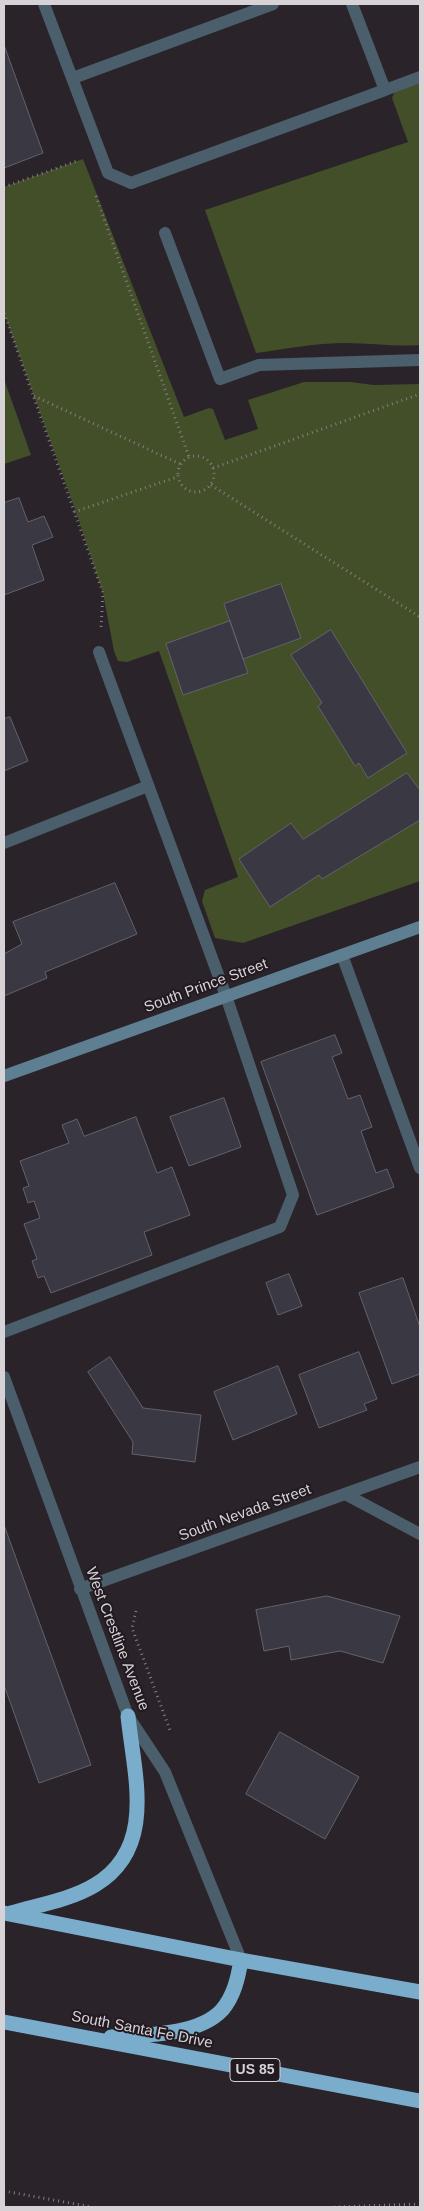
<!DOCTYPE html>
<style>
body{margin:0}
#map{position:relative;width:424px;height:2211px;overflow:hidden;background:#2b232a;font-family:Arial,sans-serif}
canvas{display:block}
.frame{position:absolute;inset:0;border:5px solid #d7d2d6;pointer-events:none}
</style>
<div id="map">
<canvas width="424" height="2211"></canvas>
<div class="frame"></div>
</div>
<script>
const context = document.querySelector('canvas').getContext('2d');
context.lineJoin = 'round';
function paint(path, color) { context.fillStyle = color; context.fill(path, 'evenodd'); }
function stroke(path, color, width, dash) { context.strokeStyle = color; context.lineWidth = width; context.lineCap = dash ? 'butt' : 'round'; context.setLineDash(dash || []); context.stroke(path); }
function write(font, color, halo, rows, align = 'center') {
  context.font = font + ' Arial,sans-serif'; context.lineWidth = 4; context.setLineDash([]); context.textBaseline = 'middle'; context.strokeStyle = halo; context.fillStyle = color; for (const [text, x, y, turn = 0] of rows) {
    context.save(); context.translate(x, y); context.rotate((+turn || 0) * Math.PI / 180); context.textAlign = isNaN(turn) ? turn : align; if (halo) context.strokeText(text, 0, 0); context.fillText(text, 0, 0); context.restore();
  }
}
const green = new Path2D(`
 M420,82V345C395,347 371,343 346,343C316,343 286,349 256,353L205,210L408,142L392,98L394,93Z
 M83,159L184,417L209,408L213,409L225,440L258,429L248,400L304,382H350L374,385L420,384V881L243,943L215,938L202,901L205,890L238,877L159,651L127,662L118,661L114,651L103,593L76,512L4,313V187Z
 M4,379L31,455L4,464Z`);
const building = new Path2D(`
 M4,45L43,153L4,168Z
 M19,498L28,522L44,516L53,537L32,545L44,580L4,595V503Z
 M281,584L301,638L243,659L224,604Z
 M230,621L248,673L183,695L166,644Z
 M331,630L407,753L368,778L359,763L355,766L318,706L322,703L291,655Z
 M10,717L28,761L4,771V719Z
 M407,773L420,790V820L322,879L319,875L270,907L239,859L291,823L303,839Z
 M115,883L137,934L45,972L47,978L4,996V954L22,944L13,922Z
 M335,1035L342,1053L332,1057L348,1099L360,1095L372,1127L361,1131L376,1173L387,1169L394,1187L317,1215L261,1062Z
 M224,1098L241,1147L189,1166L170,1117Z
 M136,1117L157,1173L172,1167L190,1215L144,1232L152,1255L51,1293L44,1276L38,1278L32,1261L37,1259L24,1224L40,1218L34,1201L28,1203L23,1188L29,1186L20,1161L69,1143L62,1125L77,1119L84,1136Z
 M289,1274L302,1306L278,1315L266,1283Z
 M403,1278L420,1327V1374L392,1384L359,1293Z
 M359,1352L377,1399L364,1404L367,1410L319,1428L299,1375Z
 M110,1357L143,1408L201,1415L195,1462L132,1454L133,1442L88,1372Z
 M278,1366L297,1414L233,1440L214,1392Z
 M4,1525L91,1765L39,1783L4,1685Z
 M327,1596L400,1616L383,1663L340,1651L291,1660L289,1646L264,1651L256,1610Z
 M280,1732L359,1777L325,1839L246,1794Z`);
const path = new Path2D(`
 M4,187L77,161
 M96,196L189,457
 M4,313L103,593L101,628
 M34,396L180,464
 M178 474a18 18 0 1 1 36 0a18 18 0 1 1-36 0Z
 M213,468L420,394
 M211,485L420,617
 M74,512L177,477
 M136,1611L132,1628L171,1733
 M4,2191L92,2207
 M334,2207L420,2204`);
const lane = new Path2D(`
 M44,4L108,173L131,183L385,90L352,4
 M73,78L273,4
 M385,90L420,77
 M165,233L220,379L259,365L420,360
 M342,955L420,1168
 M4,1332L280,1227L293,1195L226,996`);
const street = new Path2D(`
 M99,652L226,996
 M4,843L148,786
 M4,1377L128,1716L165,1772L241,1960
 M345,1494L420,1534
 M80,1589L420,1467`);
const secondary = new Path2D(`
 M4,1076L420,927`);
const highway = new Path2D(`
 M4,1913L241,1960L420,1992
 M11,1913C38,1905 70,1900 95,1885C157,1848 134,1775 128,1716
 M4,2022L420,2101
 M111,2037C143,2035 198,2036 222,2010C234,1996 238,1978 241,1960`);
const shields = [
 [255,2070,50]
];
const shieldNames = [
 ["US 85",255,2070]
];
const streetNames = [
 ["South Prince Street",206,986,-20],
 ["South Nevada Street",245,1513,-20],
 ["West Crestline Avenue",117,1639,69],
 ["South Santa Fe Drive",142,2030,11]
];
paint(green, '#424f29');
paint(building, '#3a3943');
stroke(building, '#63626c', 1);
stroke(path, '#847e83', 3, [1, 4]);
stroke(lane, '#4a5f6b', 12);
stroke(street, '#4a5f6b', 12);
stroke(secondary, '#5e7e92', 12);
stroke(highway, '#79adcb', 15);
for (const [x, y, w] of shields) { const box = new Path2D(); box.roundRect(x - w / 2, y - 11.5, w, 23, 4); context.fillStyle = '#211a20'; context.fill(box); stroke(box, '#d7d2d6', 1); }
write('bold 14px', '#d7d2d6', null, shieldNames);
write('15px', '#d7d2d6', '#211a20', streetNames);
</script>
